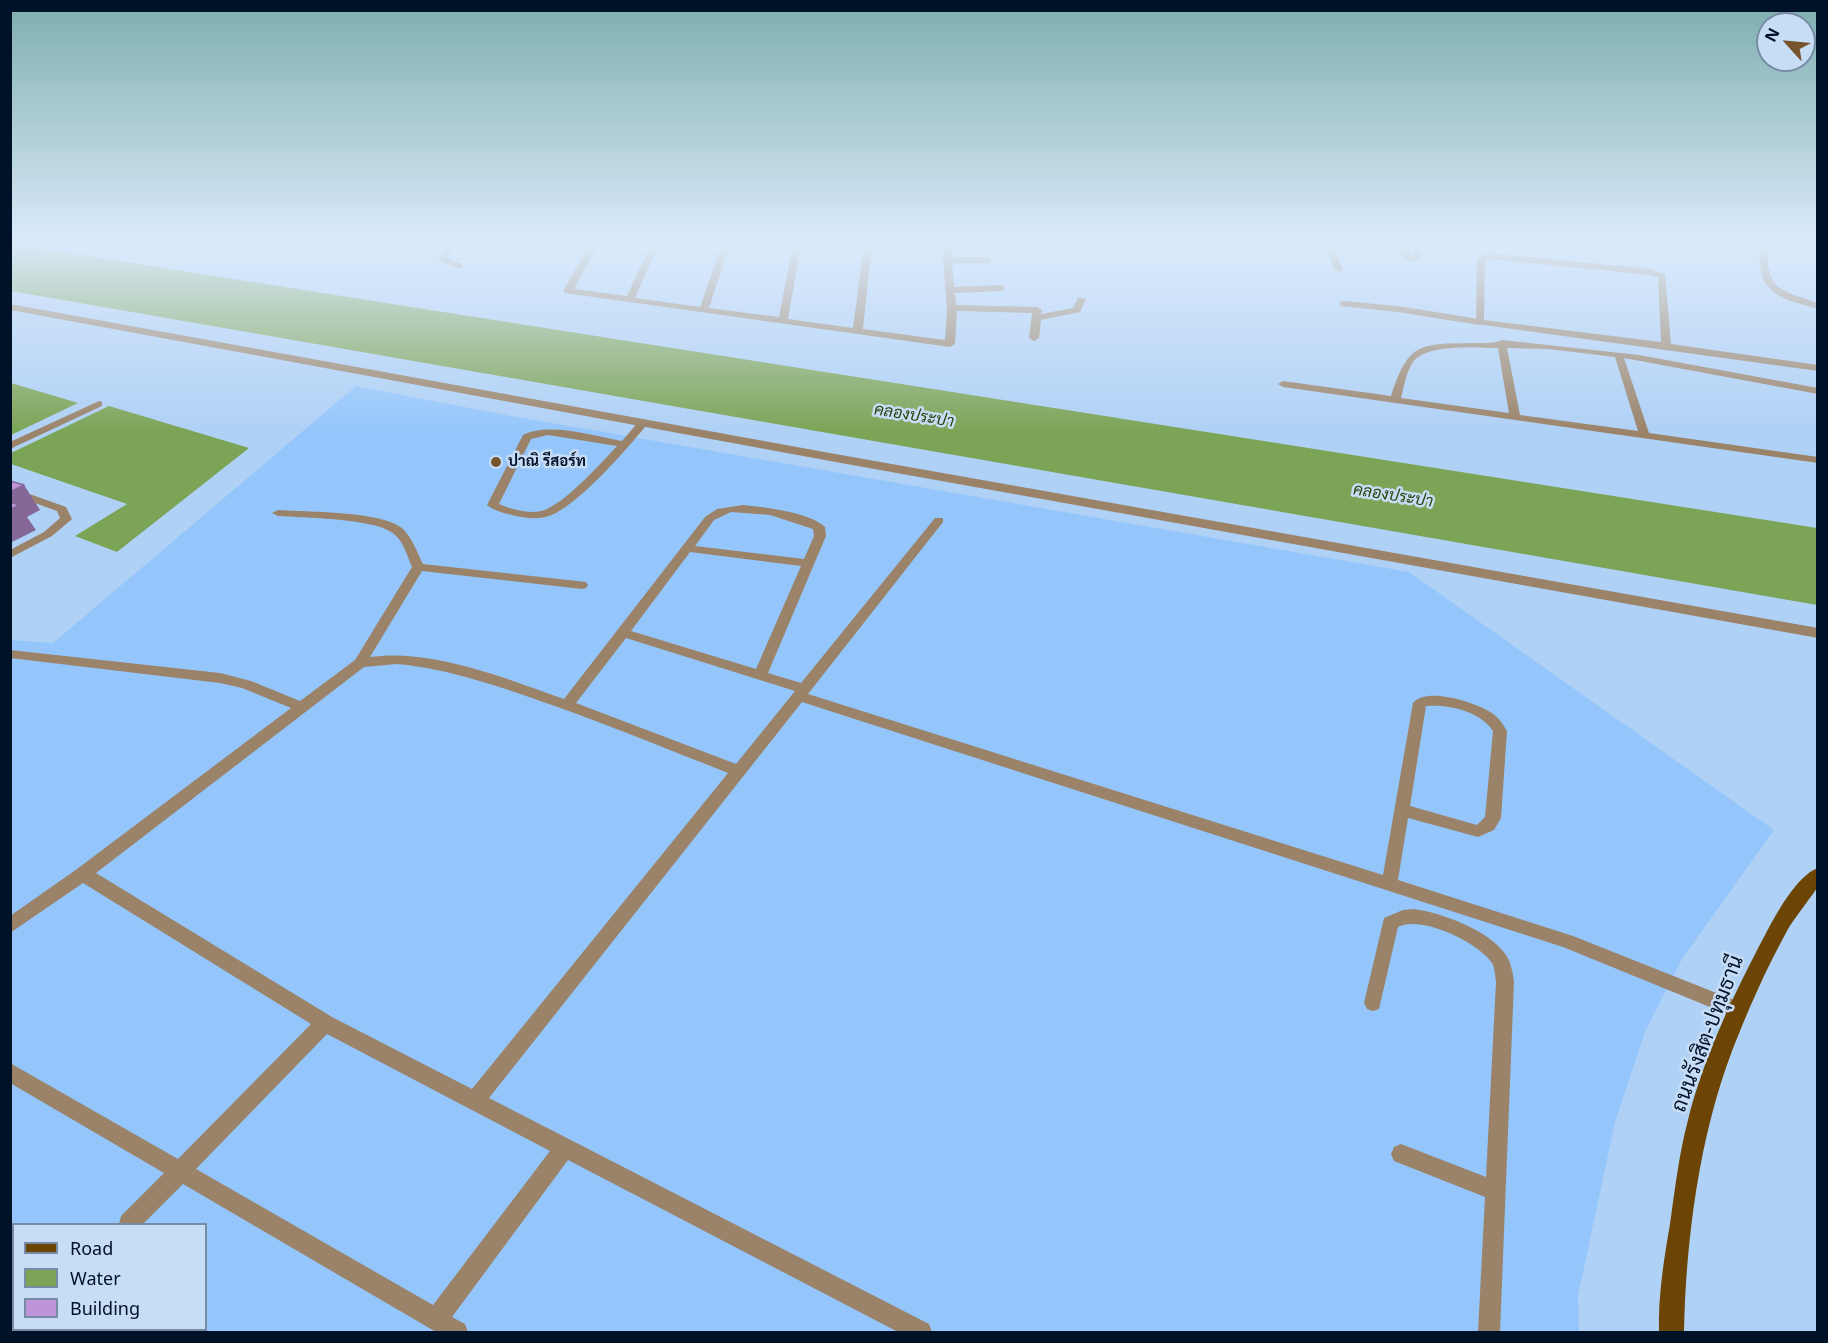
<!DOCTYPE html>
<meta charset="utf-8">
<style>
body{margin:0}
#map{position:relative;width:1828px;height:1343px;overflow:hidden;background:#b0d1f6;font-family:"Noto Sans",sans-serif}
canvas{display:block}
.frame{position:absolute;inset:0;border:12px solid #001228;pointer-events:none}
.legend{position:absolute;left:12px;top:1223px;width:195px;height:108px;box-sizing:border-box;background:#c7ddf6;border:2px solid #778ca4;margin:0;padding:8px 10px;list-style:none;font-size:18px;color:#001228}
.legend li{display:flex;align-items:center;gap:12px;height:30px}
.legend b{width:30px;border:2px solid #778ca4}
.north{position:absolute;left:1756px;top:12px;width:60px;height:60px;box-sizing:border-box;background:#c7ddf6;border:2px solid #778ca4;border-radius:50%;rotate:297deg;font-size:16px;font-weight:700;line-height:24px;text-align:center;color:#001228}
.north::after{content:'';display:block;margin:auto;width:21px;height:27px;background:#76552c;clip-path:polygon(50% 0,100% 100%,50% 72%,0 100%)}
</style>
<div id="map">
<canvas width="1828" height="1343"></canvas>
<div class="frame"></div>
<ul class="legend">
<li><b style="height:8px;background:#6c4504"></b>Road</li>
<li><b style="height:16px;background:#7ca456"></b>Water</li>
<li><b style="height:16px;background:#be95d9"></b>Building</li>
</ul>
<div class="north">N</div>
</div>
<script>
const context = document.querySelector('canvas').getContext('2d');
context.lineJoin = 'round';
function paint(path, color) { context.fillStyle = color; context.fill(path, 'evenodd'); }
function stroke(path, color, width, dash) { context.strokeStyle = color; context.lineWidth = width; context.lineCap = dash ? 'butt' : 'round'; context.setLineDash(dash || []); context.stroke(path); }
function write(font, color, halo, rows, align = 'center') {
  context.font = font + ' "Noto Sans",Sarabun,sans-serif'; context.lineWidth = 5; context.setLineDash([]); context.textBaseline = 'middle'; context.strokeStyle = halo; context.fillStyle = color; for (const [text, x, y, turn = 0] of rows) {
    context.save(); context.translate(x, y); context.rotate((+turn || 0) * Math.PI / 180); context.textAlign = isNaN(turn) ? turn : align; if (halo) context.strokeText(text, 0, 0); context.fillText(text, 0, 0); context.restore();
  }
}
const built = new Path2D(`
 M356,386L506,415L1409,572L1774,830L1682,959L1645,1032L1615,1122L1578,1296L1579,1332H11L10,640L53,643ZM14,1224H206V1330H14Z`);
const water = new Path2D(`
 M11,244L1817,528V605L11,291Z
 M11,383L78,403L11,435Z
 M109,406L249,448L117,552L75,536L127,504L11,464V453Z`);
const lane = new Path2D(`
 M448,244H455L446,258L462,264V268H456L438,259Z
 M1343,301L1398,306L1479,319L1483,322L1479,325L1398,312L1340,306V302Z
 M1502,340L1639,355L1818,388V394L1624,358L1649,433L1818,457V463L1283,387L1278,384L1283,381L1391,396C1409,341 1420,344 1474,343C1483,343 1494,344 1502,340ZM1498,348L1509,413L1401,398C1404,386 1406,373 1413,362C1427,343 1476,348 1498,348ZM1507,348L1548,349L1615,357L1638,431L1520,415Z
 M99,401L102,402V406L10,449V442Z
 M644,419L649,422C630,446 577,507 549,516C537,520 524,518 512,515C504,513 494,511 487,505L523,435C549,422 594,436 622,441L640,420ZM548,435L617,446C601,463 563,506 541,511C528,514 511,509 499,504L531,439Z
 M10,487L66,507L72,519L52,536L10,558V550L44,532L60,518L57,511L10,494Z
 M743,505C764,507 809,512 825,527L826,536L768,673L801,683L935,518H943V522L808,694L1383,875L1413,703C1426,686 1477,703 1492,713C1499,718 1503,724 1507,731L1501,818L1494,830L1478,837L1408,818L1398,880L1573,936L1744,1004L1747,1010L1744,1016L1738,1018L1732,1016L1563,947L802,702L489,1098L929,1324L932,1332H898L568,1160L452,1317L465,1324L468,1332H436L183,1184L143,1224H119L121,1216L164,1173L10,1083V1063L178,1159L311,1024L83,883L10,933V916L77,869L291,708L242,688L220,683L10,658V650L220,673L251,681L300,701L355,660L412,567C407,556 404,542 394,534C376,518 303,518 278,516L272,513L278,510C306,512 381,511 402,528C412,537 417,552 423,564L586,582L588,585L586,588L582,589L422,571L370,657C431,648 508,679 564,699L705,517L717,509ZM731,512L770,515L813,529L814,536L804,559L695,546L714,520ZM690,552L801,566L756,669L631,631ZM626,638L795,691L736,764L576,703ZM397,664C450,669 501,687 552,705C611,726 670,750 728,773L472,1089L332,1017L96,873L364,667ZM1426,706C1448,704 1480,711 1493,731L1485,817L1477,825L1410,806ZM327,1034L550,1151L433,1305L196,1169Z
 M1414,909C1442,913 1489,930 1506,955C1511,963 1513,973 1514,982L1500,1332H1478L1485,1197L1394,1161L1391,1154L1394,1147L1401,1144L1486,1177L1496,982C1495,976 1495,968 1492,963C1478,942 1421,915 1398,927L1379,1009L1373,1011L1367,1009L1364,1003L1384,918L1403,910Z
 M17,1330H40L39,1332H16Z`);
const street = new Path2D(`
 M590,244H598L574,289L627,296L651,244H659L635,298L700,307L722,244H730L709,308L779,317L793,244H801L788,319L853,328L864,244H872L863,329L945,340L947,308L943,261L945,244H953L952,258L988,257L992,260L988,263H952L954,287L1001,285L1006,288L1001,291L955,293L956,305L1037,307L1042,310L1041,314L1073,308L1078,297L1086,299L1080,312L1041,320L1039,338L1034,341L1029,338L1032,313L957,311L955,344L950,347L565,293L563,291Z
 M1324,244H1332L1343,270L1342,272L1335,270Z
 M1393,244H1401L1413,256V244H1421V259C1409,267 1400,255 1393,244Z
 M1561,244H1581L1577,247Z
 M1759,244H1767C1767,291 1778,289 1818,303V309C1774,296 1758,294 1759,244Z
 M1489,253L1650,269L1665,274L1671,344L1818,365V371L1476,324L1477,259ZM1490,259L1649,275L1658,277L1661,342L1484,320L1485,260Z
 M10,304L841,455L1818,628V638L841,463L10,310Z`);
const primary = new Path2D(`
 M1818,868C1818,873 1819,881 1818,886C1816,891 1792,921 1787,931C1766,969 1748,1010 1732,1051C1699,1138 1686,1239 1684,1332H1659C1658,1296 1664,1259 1670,1224C1675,1189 1679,1154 1688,1120C1704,1056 1734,994 1765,935C1775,916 1797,875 1818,868Z`);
const shadedWall = new Path2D(`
 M24,485L40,510L27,517L36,530L10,543V492Z`);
const building = new Path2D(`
 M10,481L24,485L10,492Z
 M10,502L19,505L10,510Z`);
const markers = [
 [496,462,6,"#76552c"]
];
const farPoinames = [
 ["ปาณิ รีสอร์ท",508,462]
];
const farWaternames = [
 ["คลองประปา",914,416,9],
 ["คลองประปา",1393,496,9]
];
const nearStreetnames = [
 ["ถนนรังสิต-ปทุมธานี",1708,1034,-69]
];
paint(built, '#95c6fb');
paint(water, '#7ca456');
paint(lane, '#9a8369');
paint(street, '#9a8369');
paint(primary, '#6c4504');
paint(shadedWall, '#856898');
paint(building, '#be95d9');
stroke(building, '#856898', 1.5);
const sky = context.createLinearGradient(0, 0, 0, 432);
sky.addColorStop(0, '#7daeae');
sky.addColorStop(0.56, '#dbeafb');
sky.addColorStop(1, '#dbeafb00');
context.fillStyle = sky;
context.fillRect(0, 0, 1828, 432);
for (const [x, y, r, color] of markers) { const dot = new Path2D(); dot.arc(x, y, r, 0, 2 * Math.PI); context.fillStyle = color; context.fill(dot); stroke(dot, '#c7ddf6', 2); }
write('bold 15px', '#001228', '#c7ddf6', farPoinames, 'left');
write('italic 16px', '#294309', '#c7ddf6', farWaternames);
write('21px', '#001228', '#c7ddf6', nearStreetnames);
</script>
